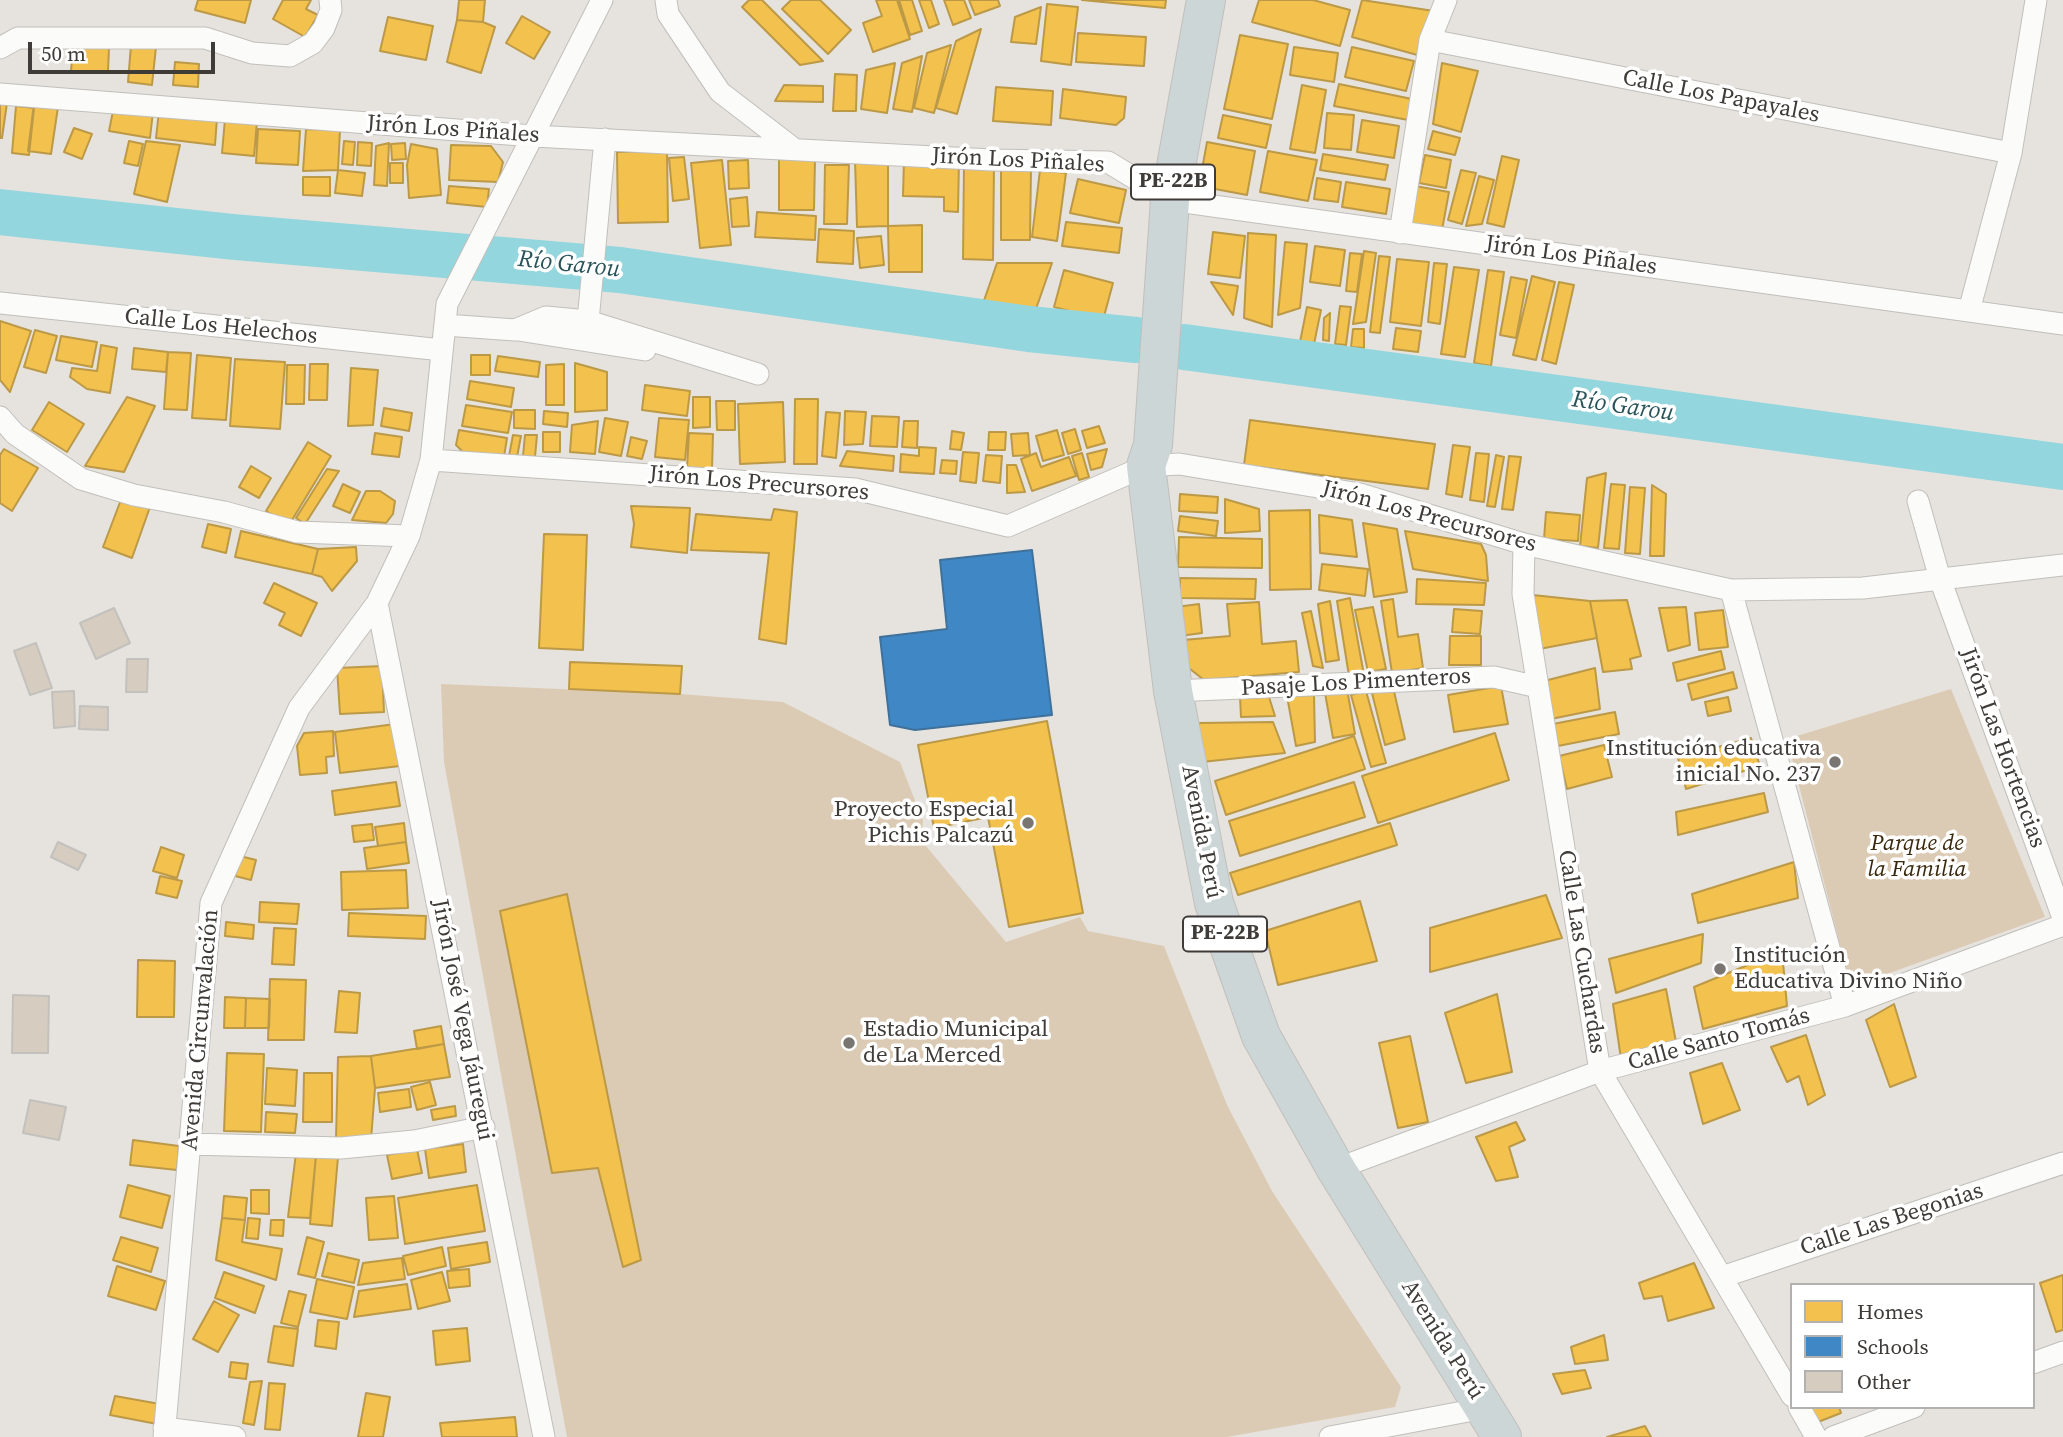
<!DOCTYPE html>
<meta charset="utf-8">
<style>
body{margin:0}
#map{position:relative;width:2063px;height:1437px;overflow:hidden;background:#e6e3de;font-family:"Source Serif 4",serif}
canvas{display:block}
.legend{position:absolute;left:1790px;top:1283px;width:245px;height:126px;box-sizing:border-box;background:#fff;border:2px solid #b2b1af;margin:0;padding:9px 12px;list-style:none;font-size:21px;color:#3e3b38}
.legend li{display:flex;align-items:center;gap:14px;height:35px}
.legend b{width:35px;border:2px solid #b2b1af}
.scale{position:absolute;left:28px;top:42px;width:187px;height:32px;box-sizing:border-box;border:4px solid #3e3b38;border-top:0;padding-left:9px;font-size:21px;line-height:24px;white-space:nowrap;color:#3e3b38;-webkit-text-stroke:5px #fff;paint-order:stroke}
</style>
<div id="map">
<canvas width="2063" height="1437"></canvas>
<ul class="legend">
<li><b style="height:19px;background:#f2c14e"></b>Homes</li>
<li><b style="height:19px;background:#3f88c5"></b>Schools</li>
<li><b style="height:19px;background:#d6ccbf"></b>Other</li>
</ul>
<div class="scale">50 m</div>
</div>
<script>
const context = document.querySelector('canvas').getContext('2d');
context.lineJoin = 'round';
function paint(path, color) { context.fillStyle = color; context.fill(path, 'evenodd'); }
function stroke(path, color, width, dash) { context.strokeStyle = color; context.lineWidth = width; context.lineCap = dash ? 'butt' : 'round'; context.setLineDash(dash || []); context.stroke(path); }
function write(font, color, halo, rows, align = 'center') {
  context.font = font + ' "Source Serif 4",serif'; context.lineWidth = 7; context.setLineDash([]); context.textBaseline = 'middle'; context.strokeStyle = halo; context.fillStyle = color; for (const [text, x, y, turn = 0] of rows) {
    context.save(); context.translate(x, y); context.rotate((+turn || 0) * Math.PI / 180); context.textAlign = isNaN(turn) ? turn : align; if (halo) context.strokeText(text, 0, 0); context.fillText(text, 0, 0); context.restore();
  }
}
const green = new Path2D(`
 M441,684L680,694L783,702L900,762L923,821L921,840L1006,942L1080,917L1088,931L1164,946L1227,1105L1272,1191L1401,1387L1395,1407L1227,1437H567L444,762Z
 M1951,689L2045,917L1851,987L1787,739Z`);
const homes = new Path2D(`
 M198,0H251L245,23L195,10Z
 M283,0H311L306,9L318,15L305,37L273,19Z
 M459,0H485L483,22L457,20Z
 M749,0H762L823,61L800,65L742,7Z
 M791,0H820L851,30L828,54L782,9Z
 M876,0H897L910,39L873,52L863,23L882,16Z
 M899,0H912L922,31L910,35Z
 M919,0H931L939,24L929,28Z
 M944,0H964L971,18L953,25Z
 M969,0H998L1000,6L975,15Z
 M1082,0H1166L1165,8Z
 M1259,0H1313L1350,10L1340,46L1252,22Z
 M1362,0L1434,11L1421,56L1352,37Z
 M1047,4L1078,7L1071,65L1041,61Z
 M1041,7L1036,44L1011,42L1015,17Z
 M522,16L550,32L534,59L506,43Z
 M388,17L433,26L426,60L380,51Z
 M457,20L483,22L495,27L481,73L447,62Z
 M981,29L957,114L936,108L956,41Z
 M1078,33L1146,37L1144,66L1076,62Z
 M1240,35L1288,44L1272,119L1224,109Z
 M131,45L156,47L152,85L128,82Z
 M951,45L934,113L914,108L927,53Z
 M73,47L109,48L108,72L71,71Z
 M1294,47L1338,53L1334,82L1290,75Z
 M1352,47L1414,61L1406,91L1345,77Z
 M922,56L912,112L893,109L902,63Z
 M175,62L199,64L198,87L173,85Z
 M895,63L887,113L861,109L866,70Z
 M1442,63L1478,71L1461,132L1433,124Z
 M835,74L857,75L856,111H833Z
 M1339,84L1412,99L1408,120L1334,106Z
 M784,85L823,86V102L775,101Z
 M1302,85L1326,90L1315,153L1290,149Z
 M996,87L1053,91L1051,125L993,121Z
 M1063,89L1126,97L1124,118L1116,125L1060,118Z
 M0,103H7L2,138H0Z
 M34,104L58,107L51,154L28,151Z
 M16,106L34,108L29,155L12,153Z
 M114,106L153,112L150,138L109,131Z
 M159,111L217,118L215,145L156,138Z
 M1327,113L1354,115L1351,150L1324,148Z
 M1223,115L1271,125L1266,148L1218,138Z
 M225,119L257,122L254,156L222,153Z
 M1362,120L1399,126L1394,158L1357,152Z
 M74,128L92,134L82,159L64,152Z
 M258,129L300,131L298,165L256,163Z
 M306,129L340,130L338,170L303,171Z
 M1433,131L1460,138L1455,155L1428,149Z
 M129,141L143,144L138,166L124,163Z
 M146,141L180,145L167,202L134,194Z
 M344,141L355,142L353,165L342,164Z
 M358,142L372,143L371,166L357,165Z
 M1207,142L1255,151L1247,195L1199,186Z
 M389,143L387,186L374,185L376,146Z
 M405,143L406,159L392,160L391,144Z
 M411,144L437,149L441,195L409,198L407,165Z
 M451,145L491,146L503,162L498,182L449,180Z
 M667,151L668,222L618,223L617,152Z
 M1268,151L1317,160L1308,201L1260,192Z
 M1323,154L1388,165L1385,180L1320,170Z
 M1425,155L1451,160L1446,188L1419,183Z
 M1502,156L1519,160L1504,227L1487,223Z
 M684,157L689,199L673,201L669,158Z
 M779,159H815L814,210H779Z
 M888,159V226L857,227L855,160Z
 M904,159L959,160L958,212L944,211V197L903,196Z
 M722,160L731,245L700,248L691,163Z
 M748,160L749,188L729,189L728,161Z
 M390,163H403V183H390Z
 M964,164L994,165L993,260L963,259Z
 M825,165H849L847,224H824Z
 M1001,168H1031L1030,240H1001Z
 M338,170L365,173L362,196L335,193Z
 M1040,170L1066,173L1057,241L1032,237Z
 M1461,170L1476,173L1462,224L1448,220Z
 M1479,176L1494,180L1482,224L1466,226Z
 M303,177H330V196L303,195Z
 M1317,178L1341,182L1338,202L1314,199Z
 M1078,179L1126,190L1119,223L1070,213Z
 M1346,182L1390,189L1386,214L1342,207Z
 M449,186L489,189L487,207L447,203Z
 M1415,186L1449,192L1442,230L1408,223Z
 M747,197L749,226L732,227L730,199Z
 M757,212L816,216L815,240L755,237Z
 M1066,222L1122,228L1119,253L1062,246Z
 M922,225V272H889L888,226Z
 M819,229L854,231L853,264L817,262Z
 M1213,232L1245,236L1240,278L1208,274Z
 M1248,233L1276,235L1272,327L1244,318Z
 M881,236L884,265L860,268L857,238Z
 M1285,242L1307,244L1300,308L1278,315Z
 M1315,246L1345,250L1340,286L1310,282Z
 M1364,251L1376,253L1366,322L1353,324Z
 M1350,253L1362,254L1357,292L1346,291Z
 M1379,256L1390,257L1380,333L1370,332Z
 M1397,259L1429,262L1421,326L1390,322Z
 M997,263H1052L1029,329L980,312Z
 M1434,263L1447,264L1440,324L1428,322Z
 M1454,267L1479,270L1465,357L1441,354Z
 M1064,270L1113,283L1103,320L1054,307Z
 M1488,270L1504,272L1491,366L1474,363Z
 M1532,276L1555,282L1536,360L1513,355Z
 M1511,277L1527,280L1516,338L1500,335Z
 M1211,282L1238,286L1233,315Z
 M1559,282L1574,285L1556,364L1542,360Z
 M1340,306L1351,307L1346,345L1335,344Z
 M1307,307L1321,310L1314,344L1300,342Z
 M1330,313L1329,341L1323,340L1324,318Z
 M0,321L31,331L10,392L0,380Z
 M1396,328L1421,331L1418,352L1393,349Z
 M1353,329H1364V348L1351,347Z
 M35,330L57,336L46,373L24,367Z
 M61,336L97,342L92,367L56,360Z
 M101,345L117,348L110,393L87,389L70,377L72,368L97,371Z
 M134,348L168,352L166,372L132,369Z
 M168,352L191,353L187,410L164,409Z
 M197,355L231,358L226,420L192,418Z
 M471,355H490V375H471Z
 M498,356L540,362L538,377L495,371Z
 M235,359L285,362L280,429L230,426Z
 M575,363L607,372V410L575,412Z
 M310,364H328L327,400H309Z
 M564,364V405H546V365Z
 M287,365H305L304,404H286Z
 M351,368L378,370L373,425L348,426Z
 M470,381L514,388L511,407L467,399Z
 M645,385L690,391L687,416L642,410Z
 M127,397L155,406L124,472L85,466Z
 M693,397H710V427L693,428Z
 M795,399H818L817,464H794Z
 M716,401H735V430H717Z
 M49,402L84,424L67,452L32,430Z
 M783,402L785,462L740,464L738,404Z
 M466,405L512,412L508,433L462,426Z
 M384,408L412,413L409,431L381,426Z
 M514,410H535V429L514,428Z
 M544,411L568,413L567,427L543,424Z
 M845,411L866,412L863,444L844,445Z
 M826,412L840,413L836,458L822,456Z
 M872,416L899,417L897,447L870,446Z
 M605,418L628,422L621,456L599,452Z
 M659,418L689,420L685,460L655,457Z
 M1250,420L1435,444L1428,489L1244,465Z
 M598,421L595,454L570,452L572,425Z
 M904,421H918L917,448L902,447Z
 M1099,426L1105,443L1087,448L1082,431Z
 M1075,429L1081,450L1068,454L1062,433Z
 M459,430L507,438L503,463L468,457L456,445Z
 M1057,430L1064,455L1043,461L1036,436Z
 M952,431L964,433L961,450L950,449Z
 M543,432H560V452H543Z
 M989,432H1006L1005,450H988Z
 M375,433L402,437L399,457L372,454Z
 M689,433L713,434L712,469L687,468Z
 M1028,433L1030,455L1013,456L1011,434Z
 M513,435L521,436L517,457L509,456Z
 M525,435H537L535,457L523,456Z
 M631,437L647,441L642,459L627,456Z
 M308,442L331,456L289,525L266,511Z
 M1453,445L1470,447L1462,497L1446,494Z
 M919,447L936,448L934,474L900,472L901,454L919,456Z
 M4,449L38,468L12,511L0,503V455Z
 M1107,449L1102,467L1091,470L1087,454Z
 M847,451L894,456L893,471L840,466Z
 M963,452L979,453L976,483L960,481Z
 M1036,453L1041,467L1069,457L1076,476L1032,491L1021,459Z
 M1082,453L1089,477L1079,480L1072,456Z
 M1476,453L1489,454L1484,502L1470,500Z
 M986,455L1002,456L1000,483L983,481Z
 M1496,455L1504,457L1495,507L1487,506Z
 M1509,456L1521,457L1513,510L1502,509Z
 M942,460L957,461L956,474L940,473Z
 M1007,465H1016L1025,492L1007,493Z
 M251,466L271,478L259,498L239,487Z
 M327,469L339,471L305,524L296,518Z
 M1606,473L1598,548L1580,546L1587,478Z
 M343,484L360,492L350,513L333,506Z
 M1611,484L1625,485L1619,549L1604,548Z
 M1652,485L1666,494L1664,556H1650Z
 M1630,487L1645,488L1640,554L1625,553Z
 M366,491H380L395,501L393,514L386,523L352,520Z
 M1180,494L1218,497L1217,513L1179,511Z
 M122,497L150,507L132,558L103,547Z
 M1225,499L1259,509L1260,531L1225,533Z
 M631,506L690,508L687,553L631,547L634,524Z
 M774,509L797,512L786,644L759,639L769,553L691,550L696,514L771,520Z
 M1310,510L1311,589L1270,590L1269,511Z
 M1546,512L1580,515L1578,541L1544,539Z
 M1319,515L1352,520L1357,557L1320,553Z
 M1180,516L1218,521L1216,536L1178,531Z
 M1363,523L1397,529L1407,592L1374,597Z
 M208,524L231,529L226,553L202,547Z
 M241,531L318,549L312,574L235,557Z
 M1405,531L1481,544L1486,555L1488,581L1413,569Z
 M544,534L587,535L583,650L539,648Z
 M1179,537L1262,539V568L1178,567Z
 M356,547L357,561L332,591L322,577L312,574L318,549Z
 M1322,564L1368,569L1365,596L1319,590Z
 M1180,578L1256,579L1255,599L1180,598Z
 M1417,579L1486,583L1484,605L1416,604Z
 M274,583L317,603L301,636L279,625L285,613L264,603Z
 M1523,594L1590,601L1597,638L1534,650Z
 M1350,598L1364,675L1349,676L1337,601Z
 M1393,599L1398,637L1418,634L1423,668L1392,673L1381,601Z
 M1627,600L1641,656L1630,659L1632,669L1603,672L1590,601Z
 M1330,601L1339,660L1326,662L1318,604Z
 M1259,602L1262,644L1296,641L1299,672L1204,680L1185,665L1183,640L1230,636L1227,604Z
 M1199,604L1202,633L1180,636L1176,607Z
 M1373,607L1386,669L1368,672L1355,610Z
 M1686,607L1690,645L1668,651L1659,608Z
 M1454,609L1482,611L1480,634L1452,632Z
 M1723,610L1728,647L1699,650L1695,613Z
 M1311,611L1323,668L1313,666L1302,613Z
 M1450,636H1481V665H1449Z
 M1721,651L1725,669L1677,681L1673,663Z
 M570,662L682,666L680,694L569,689Z
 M382,666L384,712L340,714L337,668Z
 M1595,668L1600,709L1551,719L1544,681Z
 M1733,672L1737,688L1692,700L1688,684Z
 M1501,686L1508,724L1454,732L1448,695Z
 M1393,687L1405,739L1385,745L1372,693Z
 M1347,689L1355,734L1333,738L1325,693Z
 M1366,691L1386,763L1371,767L1351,695Z
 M1314,695L1315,742L1296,746L1287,696Z
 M1240,697H1269L1275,716L1241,717Z
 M1728,697L1731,711L1708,716L1705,702Z
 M1615,712L1619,734L1558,746L1553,724Z
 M1047,721L1083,913L1009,927L988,817L934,828L918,745Z
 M1273,722L1285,753L1202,762L1198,723Z
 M395,724L400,766L340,773L335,732Z
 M333,731L334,756L326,757L327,773L300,775L297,746L304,733Z
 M1495,733L1509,780L1378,823L1362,776Z
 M1354,736L1365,769L1226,815L1215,781Z
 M1751,738L1760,766L1686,789L1678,758Z
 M1604,745L1612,777L1567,789L1559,756Z
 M396,782L400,806L335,815L332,791Z
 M1354,782L1365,817L1240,856L1229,821Z
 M1764,793L1768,812L1678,835L1676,812Z
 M404,823L406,842L378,846L375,827Z
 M1390,823L1397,845L1238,895L1230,873Z
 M372,824L374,840L354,842L352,826Z
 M406,842L409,863L367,869L364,848Z
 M161,847L184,855L177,878L153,871Z
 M240,856L256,860L251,880L235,876Z
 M1794,862L1798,898L1698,923L1692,894Z
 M406,870L408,908L342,910L341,872Z
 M160,876L182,881L177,898L156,893Z
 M567,894L641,1260L623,1267L598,1168L552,1173L500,911Z
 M1546,895L1562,938L1430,972V928Z
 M1360,901L1377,961L1278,985L1265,931Z
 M260,902L299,904L297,924L259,922Z
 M349,913L426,916L425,939L348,936Z
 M226,922L254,925L253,939L225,936Z
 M274,928L296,929L294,965L272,964Z
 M1703,934L1701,963L1616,993L1609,959Z
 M1782,951L1787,1006L1703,1029L1694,987Z
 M138,960L175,961L174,1017H137Z
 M270,979L306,980L304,1040H268Z
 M1666,989L1676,1042L1621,1059L1613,1004Z
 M339,991L360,993L357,1033L335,1032Z
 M1497,994L1512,1072L1466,1083L1445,1013Z
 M225,997L246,998L245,1028H224Z
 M246,998L270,999L269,1028H245Z
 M1894,1004L1916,1077L1890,1087L1866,1020Z
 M441,1026L444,1044L417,1049L414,1031Z
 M1806,1035L1825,1095L1808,1105L1799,1076L1787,1082L1771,1047Z
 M1410,1036L1428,1122L1398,1128L1379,1043Z
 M444,1044L450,1077L375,1088L371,1056Z
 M227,1053L264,1054L261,1132L224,1131Z
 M371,1056L375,1088L371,1140L336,1139L338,1057Z
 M1722,1063L1740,1110L1703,1124L1690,1073Z
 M267,1068L297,1070L295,1106L265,1104Z
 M304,1073H332V1122H303Z
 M430,1082L436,1105L417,1110L411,1087Z
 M409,1089L411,1107L380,1112L378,1093Z
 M455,1106L456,1116L433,1120L431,1110Z
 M266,1112L297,1114L295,1133L265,1132Z
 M1516,1122L1525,1140L1509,1147L1518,1177L1496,1181L1476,1137Z
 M133,1140L179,1146L177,1170L130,1165Z
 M463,1144L466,1172L429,1178L425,1149Z
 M417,1149L422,1173L392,1179L387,1155Z
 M296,1153L316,1155L310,1218L288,1217Z
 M316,1155L338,1157L332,1226L310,1224Z
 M128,1185L170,1196L162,1228L120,1217Z
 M477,1185L485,1231L405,1244L398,1198Z
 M251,1190H269V1214L251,1213Z
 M224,1196L247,1198L245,1220L222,1218Z
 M394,1196L398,1238L369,1240L366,1198Z
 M222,1218L245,1220L242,1242L282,1249L276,1280L216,1260Z
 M248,1218L260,1219L258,1239L246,1238Z
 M271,1220H284L283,1236L270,1235Z
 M121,1237L158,1248L151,1272L113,1260Z
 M307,1237L324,1242L315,1278L298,1274Z
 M487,1242L490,1262L451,1269L448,1248Z
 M442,1247L446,1266L408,1275L403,1256Z
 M328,1253L359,1260L354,1283L322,1276Z
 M402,1258L405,1279L358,1285L363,1263Z
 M1694,1263L1714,1308L1668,1321L1662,1296L1644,1299L1639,1283Z
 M117,1266L165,1281L156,1310L108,1296Z
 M469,1269L470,1286L449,1288L447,1271Z
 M224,1272L264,1286L255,1313L215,1298Z
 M442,1272L450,1301L418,1309L411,1280Z
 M2063,1275V1330L2056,1332L2040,1283Z
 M317,1279L354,1287L347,1319L310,1312Z
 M407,1284L411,1309L354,1317L359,1291Z
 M289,1291L306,1295L298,1327L281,1323Z
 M214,1301L239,1315L218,1352L193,1339Z
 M318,1320L339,1322L336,1349L315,1346Z
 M274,1326L298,1329L293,1366L268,1362Z
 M467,1328L470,1361L436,1365L433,1331Z
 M1604,1335L1608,1360L1575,1364L1571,1347Z
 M231,1362L248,1364L246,1379L229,1377Z
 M1585,1370L1591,1388L1562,1394L1553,1374Z
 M262,1381L254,1425L243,1423L250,1382Z
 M269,1383L285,1384L280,1430L265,1429Z
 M366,1393L390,1397L383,1437H358Z
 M115,1396L160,1404L157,1424L110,1415Z
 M1810,1407H1839L1841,1413L1818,1422Z
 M515,1417L517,1437H442L440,1423Z
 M1645,1426L1651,1437H1607Z`);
const schools = new Path2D(`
 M1032,550L1052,715L915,730L890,725L880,637L947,629L940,560Z`);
const river = new Path2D(`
 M0,212L234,237L620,270L1029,329L1136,340
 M1184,347L2063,467`);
const building = new Path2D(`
 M114,608L130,643L96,659L80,623Z
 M36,643L52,688L30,695L14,651Z
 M127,659H148L147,692H126Z
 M74,691L75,726L54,728L52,692Z
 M80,706L108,707V730L79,729Z
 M58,842L86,855L78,870L51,857Z
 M13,995L49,996L48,1053H12Z
 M30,1100L66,1107L59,1140L23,1133Z`);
const street = new Path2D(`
 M666,0L668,14L720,92L793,148
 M1430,40L2011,153
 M0,48L18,38H205L252,53L290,56L313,43L324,28L331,10L330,0
 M0,94L533,136L992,160L1108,162L1170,200L2063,324
 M1400,233L1430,40L1446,0
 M0,303L442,350
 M1969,311L2011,153L2036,0
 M588,321L605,139
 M445,325L515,330L546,317L588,321L758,374
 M518,330L645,350
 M0,417L15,434L81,479L134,495L224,512L297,532L409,536
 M431,460L855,489L1008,526L1146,466L1179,464L1360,494L1524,544L1731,590L1863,588L2063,565
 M1918,501L1940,579L2063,918
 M1524,544L1523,594L1600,1071L1792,1396
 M1731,590L1845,1006
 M377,603L544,1437
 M1173,691L1494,677L1538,687
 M190,1144L341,1148L414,1141L484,1127
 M1336,1169L1600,1071L1845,1006L2063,925
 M1722,1277L2063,1163
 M2033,1363L2063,1352
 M1799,1407L1816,1437
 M164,1428L235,1437
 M164,1437L211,903L299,708L377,603L409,536L431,460L447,304L602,0
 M1330,1437L1484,1408
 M1833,1437L1914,1407`);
const highway = new Path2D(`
 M1206,0L1170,200L1153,445L1146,466L1173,691L1214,903L1261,1036L1336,1169L1502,1437`);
const markers = [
 [1835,762,7,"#797672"],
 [1028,823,7,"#797672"],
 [1720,969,7,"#797672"],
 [849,1043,7,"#797672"]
];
const shields = [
 [1173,182,84],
 [1225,934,84]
];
const shieldNames = [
 ["PE-22B",1173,182],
 ["PE-22B",1225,934]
];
const streetNames = [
 ["Calle Los Papayales",1721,97,11],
 ["Jirón Los Piñales",453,130,4],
 ["Jirón Los Piñales",1018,161,3],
 ["Jirón Los Piñales",1571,256,8],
 ["Calle Los Helechos",221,327,6],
 ["Jirón Los Precursores",759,484,5],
 ["Jirón Los Precursores",1429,517,15],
 ["Pasaje Los Pimenteros",1356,683,-3],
 ["Jirón Las Hortencias",2002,748,70],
 ["Avenida Perú",1201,832,79],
 ["Calle Las Cuchardas",1581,952,81],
 ["Jirón José Vega Jáuregui",462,1020,79],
 ["Avenida Circunvalación",201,1030,-85],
 ["Calle Santo Tomás",1719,1040,-15],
 ["Calle Las Begonias",1892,1220,-18],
 ["Avenida Perú",1442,1340,58]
];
const poiNames = [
 ["Institución educativa",1821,749],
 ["inicial No. 237",1821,775],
 ["Proyecto Especial",1014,810],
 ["Pichis Palcazú",1014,836],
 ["Institución",1734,956,"left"],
 ["Educativa Divino Niño",1734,982,"left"],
 ["Estadio Municipal",863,1030,"left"],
 ["de La Merced",863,1056,"left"]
];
const parkNames = [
 ["Parque de",1917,844],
 ["la Familia",1917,870]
];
const waterNames = [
 ["Río Garou",569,265,6],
 ["Río Garou",1623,407,8]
];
paint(green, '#dccbb4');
paint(homes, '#f2c14e');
stroke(homes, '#bc9947', 2);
paint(schools, '#3f88c5');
stroke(schools, '#3f719b', 2);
stroke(river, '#94d6de', 46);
paint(building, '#d6ccbf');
stroke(building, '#c3c1bd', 2);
stroke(street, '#c1bfbb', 23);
stroke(highway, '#c1bfbc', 40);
stroke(street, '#fbfbfa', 21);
stroke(highway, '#ccd6d7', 38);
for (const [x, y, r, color] of markers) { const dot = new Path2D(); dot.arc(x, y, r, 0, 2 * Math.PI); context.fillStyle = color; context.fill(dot); stroke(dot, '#fff', 2.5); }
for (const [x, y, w] of shields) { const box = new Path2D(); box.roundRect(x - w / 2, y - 17.5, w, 35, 5); context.fillStyle = '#fff'; context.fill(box); stroke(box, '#3e3b38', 2); }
write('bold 21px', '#3e3b38', null, shieldNames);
write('23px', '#3e3b38', '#fff', streetNames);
write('23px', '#3e3b38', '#fff', poiNames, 'right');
write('italic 23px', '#3a280c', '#fff', parkNames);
write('italic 24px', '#285359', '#fff', waterNames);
</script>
